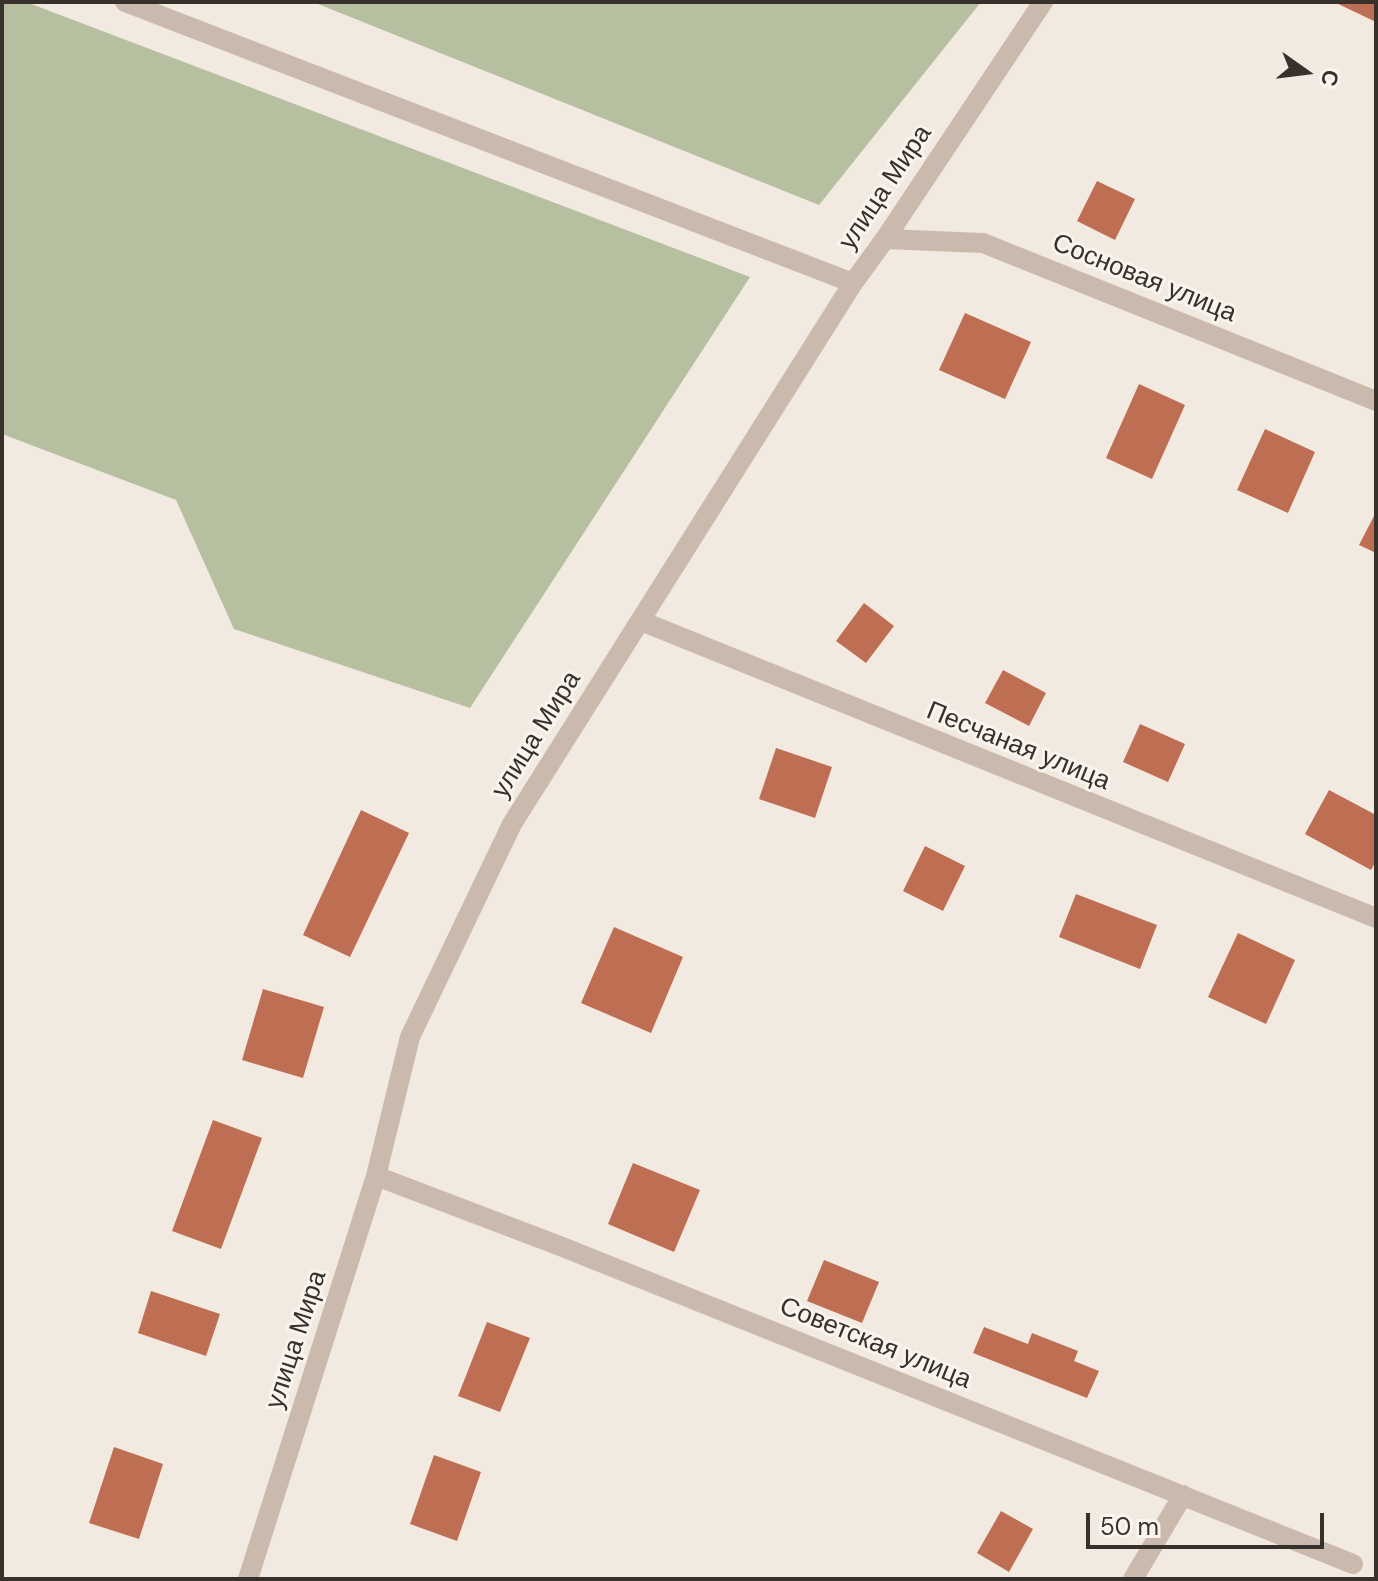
<!DOCTYPE html>
<meta charset="utf-8">
<style>
body{margin:0}
#map{position:relative;width:1378px;height:1581px;overflow:hidden;background:#f2eae1;font-family:"DM Sans",sans-serif}
canvas{display:block}
.frame{position:absolute;inset:0;border:4px solid #38302b;pointer-events:none}
.north{position:absolute;left:1266px;top:32px;width:80px;height:80px;-webkit-text-stroke:6px #f9f4ed;paint-order:stroke;rotate:104deg;font-size:22px;font-weight:700;line-height:32px;text-align:center;color:#38302b}
.north::after{content:'';display:block;margin:auto;width:28px;height:36px;background:#38302b;clip-path:polygon(50% 0,100% 100%,50% 72%,0 100%)}
.scale{position:absolute;left:1086px;top:1513px;width:238px;height:36px;box-sizing:border-box;border:4px solid #38302b;border-top:0;padding-left:10px;font-size:24px;line-height:28px;white-space:nowrap;color:#38302b;-webkit-text-stroke:6px #f9f4ed;paint-order:stroke}
</style>
<div id="map">
<canvas width="1378" height="1581"></canvas>
<div class="frame"></div>
<div class="north">С</div>
<div class="scale">50 m</div>
</div>
<script>
const context = document.querySelector('canvas').getContext('2d');
context.lineJoin = 'round';
function paint(path, color) { context.fillStyle = color; context.fill(path, 'evenodd'); }
function stroke(path, color, width, dash) { context.strokeStyle = color; context.lineWidth = width; context.lineCap = dash ? 'butt' : 'round'; context.setLineDash(dash || []); context.stroke(path); }
function write(font, color, halo, rows, align = 'center') {
  context.font = font + ' "DM Sans",sans-serif'; context.lineWidth = 6; context.setLineDash([]); context.textBaseline = 'middle'; context.strokeStyle = halo; context.fillStyle = color; for (const [text, x, y, turn = 0] of rows) {
    context.save(); context.translate(x, y); context.rotate((+turn || 0) * Math.PI / 180); context.textAlign = isNaN(turn) ? turn : align; if (halo) context.strokeText(text, 0, 0); context.fillText(text, 0, 0); context.restore();
  }
}
const green = new Path2D(`
 M2,2H26L750,277L470,708L234,629L176,500L2,434Z
 M313,2H981L819,205Z`);
const building = new Path2D(`
 M1334,2H1376V22Z
 M1097,181L1135,199L1115,240L1077,221Z
 M965,313L1031,342L1005,399L939,370Z
 M1139,384L1185,405L1152,479L1106,458Z
 M1265,429L1315,452L1288,513L1237,490Z
 M1376,512V553L1359,545Z
 M864,603L894,626L866,663L836,641Z
 M1003,670L1046,693L1029,726L985,703Z
 M1140,724L1185,744L1168,782L1123,762Z
 M776,748L832,767L815,818L759,799Z
 M1329,790L1376,815V861L1371,870L1305,834Z
 M361,810L409,833L350,957L303,935Z
 M925,846L965,866L943,911L903,891Z
 M1076,894L1157,925L1140,969L1059,937Z
 M614,927L683,957L651,1033L581,1003Z
 M1238,933L1295,960L1266,1024L1208,997Z
 M263,989L324,1007L303,1078L242,1060Z
 M213,1120L262,1138L221,1249L172,1231Z
 M633,1163L700,1190L674,1252L608,1224Z
 M824,1260L879,1282L862,1323L807,1301Z
 M151,1291L220,1314L206,1356L138,1333Z
 M487,1322L530,1338L500,1412L458,1396Z
 M984,1327L1028,1344L1032,1333L1078,1351L1074,1361L1099,1371L1087,1398L973,1353Z
 M114,1447L163,1464L139,1539L89,1523Z
 M434,1455L481,1472L457,1541L410,1524Z
 M1001,1511L1033,1529L1009,1572L977,1553Z`);
const minor = new Path2D(`
 M125,2L853,283
 M885,239L983,243L1376,401
 M641,621L1376,918
 M376,1176L560,1246L1353,1564
 M248,1579L376,1176L410,1037L512,824L853,283L885,239L1043,2
 M1133,1579L1183,1495`);
const streetNames = [
 ["улица Мира",886,188,-56],
 ["Сосновая улица",1144,279,22],
 ["улица Мира",537,735,-58],
 ["Песчаная улица",1018,747,22],
 ["улица Мира",297,1340,-72],
 ["Советская улица",875,1344,22]
];
paint(green, '#b6c0a1');
paint(building, '#be6e53');
stroke(minor, '#cabaad', 20);
write('26px', '#38302b', '#f9f4ed', streetNames);
</script>
